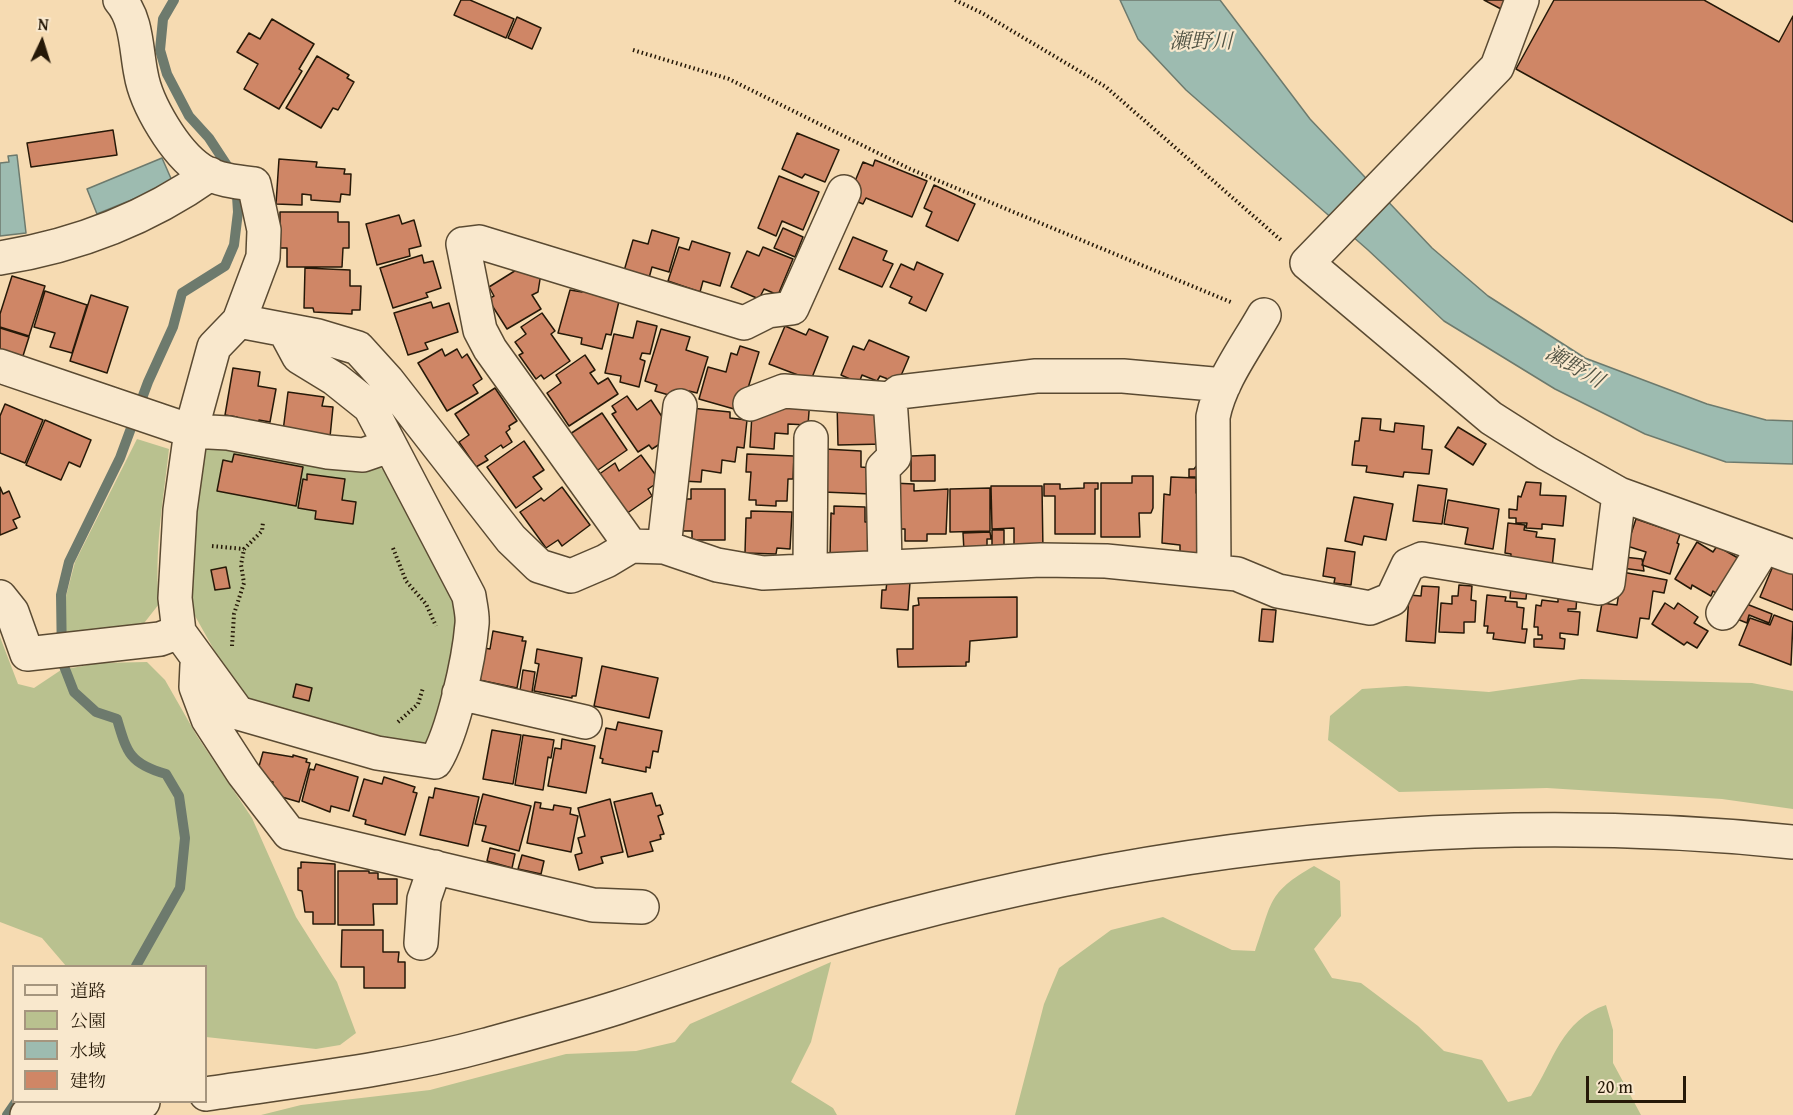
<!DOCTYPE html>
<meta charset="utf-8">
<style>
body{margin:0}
#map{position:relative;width:1793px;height:1115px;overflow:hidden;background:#f6dbb2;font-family:"Gentium Book Plus","Noto Serif JP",serif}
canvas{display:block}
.legend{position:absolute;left:12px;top:965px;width:195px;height:138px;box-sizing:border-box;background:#f9e8cd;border:2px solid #a5957e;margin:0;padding:8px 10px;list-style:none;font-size:18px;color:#261908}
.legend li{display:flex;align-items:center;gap:12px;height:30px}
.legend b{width:30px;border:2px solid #a5957e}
.north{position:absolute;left:12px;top:12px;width:60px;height:60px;-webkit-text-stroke:4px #f9e8cd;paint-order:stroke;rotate:4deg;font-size:16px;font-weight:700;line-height:24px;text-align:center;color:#261908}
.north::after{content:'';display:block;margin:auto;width:21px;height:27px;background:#261908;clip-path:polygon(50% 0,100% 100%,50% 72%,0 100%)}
.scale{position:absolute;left:1586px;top:1076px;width:100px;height:27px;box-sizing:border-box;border:3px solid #261908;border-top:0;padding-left:8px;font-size:18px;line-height:21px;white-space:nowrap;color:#261908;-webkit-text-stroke:4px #f9e8cd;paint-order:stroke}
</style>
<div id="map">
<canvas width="1793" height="1115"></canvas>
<ul class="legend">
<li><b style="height:8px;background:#f9e8cd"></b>道路</li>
<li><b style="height:16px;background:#b9c18f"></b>公園</li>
<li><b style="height:16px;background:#9dbbb0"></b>水域</li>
<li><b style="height:16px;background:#cf8666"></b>建物</li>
</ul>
<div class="north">N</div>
<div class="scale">20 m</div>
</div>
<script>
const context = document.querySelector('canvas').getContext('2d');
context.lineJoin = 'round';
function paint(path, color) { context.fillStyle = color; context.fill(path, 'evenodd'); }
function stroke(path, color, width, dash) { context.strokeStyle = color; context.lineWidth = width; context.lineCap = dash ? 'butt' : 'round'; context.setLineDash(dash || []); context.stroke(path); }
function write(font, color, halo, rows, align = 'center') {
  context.font = font + ' "Gentium Book Plus","Noto Serif JP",serif'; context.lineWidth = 4.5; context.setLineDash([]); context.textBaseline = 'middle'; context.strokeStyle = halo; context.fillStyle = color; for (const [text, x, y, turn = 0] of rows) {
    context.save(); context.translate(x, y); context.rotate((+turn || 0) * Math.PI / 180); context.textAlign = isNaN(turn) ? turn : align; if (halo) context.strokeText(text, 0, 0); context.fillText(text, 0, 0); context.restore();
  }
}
const green = new Path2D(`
 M137,439L169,449C163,502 154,551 159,604L141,627L66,634L65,600L75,562Z
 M217,440L368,465L384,469L391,475L458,606L460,626L432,740L416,750L241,698L190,607L192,557L202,452Z
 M0,637L18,684L34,688L61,670L99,663L147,662L165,680L197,736L252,818L296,917L337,982L356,1033L340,1045L316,1049L206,1037V966H66L42,938L0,922Z
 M1581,679L1752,683L1793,691V809L1722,799L1547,788L1399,792L1328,740L1330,716L1362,689L1406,686L1489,692Z
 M1314,866L1340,881L1341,916L1314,949L1332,978L1361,983L1418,1026L1444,1051L1482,1060L1508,1102L1531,1096C1554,1061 1561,1020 1606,1005L1613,1030V1063L1641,1115H1015L1044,1004L1059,968L1111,930L1163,917L1232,950L1255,951C1272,904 1266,893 1314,866Z
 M831,962L811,1042L791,1082L833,1108L837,1115H261L301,1105L430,1090L566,1054L636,1051L675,1042L690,1024Z`);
const water = new Path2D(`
 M1120,0H1220L1310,119L1432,248L1488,296L1585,358L1707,404L1766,420L1793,421V464L1726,462L1645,434L1555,389L1444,321L1368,250L1186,90L1138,39Z
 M17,155L26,233L0,236V163L9,162L8,156Z
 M162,158L173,183L97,214L87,189Z`);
const stream = new Path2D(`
 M136,966L180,888L185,838L179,796L166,774C130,764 127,753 117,719L96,712L74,692L62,661L61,595L69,562L120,458L148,382L173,327L182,293L225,266L234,245L238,212L237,196L228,167L209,138L189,116L167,74L160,50L163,19L174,0
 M7,1115L16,1102`);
const building = new Path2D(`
 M461,0H470L514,19L506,38L454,15Z
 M1484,0H1506L1501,9Z
 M1554,0H1704L1779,42L1793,16V222L1516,69Z
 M517,17L541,28L532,49L508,38Z
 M272,19L314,44L299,69L302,71L279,109L244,89L258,64L237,52L249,33L260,39Z
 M317,56L349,75L347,78L354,82L338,110L333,108L321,128L286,108Z
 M113,130L117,155L31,167L27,143Z
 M797,133L839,150L825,182L805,174L802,178L782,169Z
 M279,159L317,162L316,167L345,169L344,174H351L350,195L341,194L340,202L311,200V195L302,194V205L276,204Z
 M875,160L927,181L912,217L866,198L863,204L848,198L863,162L873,166Z
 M779,176L819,192L803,230L782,221L776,236L758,228Z
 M934,185L975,204L958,241L926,226L932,212L924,208Z
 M280,212H338V222H349V248H343L342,267H287V248H280Z
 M399,215L402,224L414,220L421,246L409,249L410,256L377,265L366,224Z
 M783,228L803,237L795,257L774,248Z
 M652,230L679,238L669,272L652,267L649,278L624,271L633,240L648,244Z
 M853,237L887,251L883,260L893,264L882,287L839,269Z
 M692,241L730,253L720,286L703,281L700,292L668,281L679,247L689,250Z
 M763,247L793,259L778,295L764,289L759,299L731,287L747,251L759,256Z
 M422,255L424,263L433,261L441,288L426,293L428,297L393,308L380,268Z
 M917,262L943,274L926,311L909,303L912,297L890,287L901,264L914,270Z
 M521,267L541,273L538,292L532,295L541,309L507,329L488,299L494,296L489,287Z
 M305,268L350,270V286H361L360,310H352V314L314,312L313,308H304Z
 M12,276L45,286L29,336L0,327V314Z
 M570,290L582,292L583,290L620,297L611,335L606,334L602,349L581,344L582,338L558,333Z
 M45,291L87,305L72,353L50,347L55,333L34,327Z
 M91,295L128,307L107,373L70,361Z
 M431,302L433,308L449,303L458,332L425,343L428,349L408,355L394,313Z
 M542,313L555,331L551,334L570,361L544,379L541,375L536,379L519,355L523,353L515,342L526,334L521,327Z
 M637,321L657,326L650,354L642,353L640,359L645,361L639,387L620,382L621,376L605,373L614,334L633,338Z
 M785,326L806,335L809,329L828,337L811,380L769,364Z
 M0,328L29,337L22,359L0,351Z
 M661,329L690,337L686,350L708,357L697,393L689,391L686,400L655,391L657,385L645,381Z
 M869,340L909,357L900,378L895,376L893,381L880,376L877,381L862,375L859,383L841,375L853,346L864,350Z
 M740,346L759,352L741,411L699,399L708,367L726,372L731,353L737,355Z
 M442,349L445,356L457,349L462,358L467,354L482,379L473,385L478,393L447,411L418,363Z
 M585,355L595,370L590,373L598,384L608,378L618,394L569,426L547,393L561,383L556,375Z
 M233,368L260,372L258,386L276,389L270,422L259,420L258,425L236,421L237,417L225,415Z
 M495,388L517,421L509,426L510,429L506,432L512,442L503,448L501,445L485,456L488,460L476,467L459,442L469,435L455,414Z
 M288,392L324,397L322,406L333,407L330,437L283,431Z
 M627,396L637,410L651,400L674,435L652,449L649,445L638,452L612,414L616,412L612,406Z
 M810,399L808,425L788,424V434L775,433L774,449L750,447L752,414Z
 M883,401L884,444L838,445L837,402Z
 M5,404L43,420L25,463L0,453V416Z
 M691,408L730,412V418L747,420L744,448L737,447L735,462L722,460L721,473L702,470L701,482L682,481Z
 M602,413L627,450L595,472L570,434Z
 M1362,418L1381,419L1380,430L1394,432L1395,423L1424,426L1422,449L1432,450L1429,474L1404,472L1403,477L1366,472L1367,466L1352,465L1355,441H1359Z
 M45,420L91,440L80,467L69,462L61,480L26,465Z
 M1458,427L1486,444L1473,465L1445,447Z
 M524,441L544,470L533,477L542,489L516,508L487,467Z
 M825,449L861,451V467L872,468L871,494L823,492Z
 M234,454L303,467L296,506L217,491L223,460L232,462Z
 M747,454L794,456L793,479H788L787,501H776V506L756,505V500H749L751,472H746Z
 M641,455L660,481L648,489L652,496L626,514L598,475L615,463L619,471Z
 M935,455V481H911V456Z
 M1202,459L1198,477H1189V469H1194Z
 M307,474L345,479L342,500L356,502L353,524L315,519L316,511L298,508L303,479L307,480Z
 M1132,476H1153V508L1151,513H1139L1140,537H1101V483H1132Z
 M1171,477L1196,478V493H1208L1205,557L1180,556V545L1162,543L1164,494L1170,495Z
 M1526,482L1541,483L1540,495L1566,496L1563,526L1542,524V529L1526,528L1527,523H1516V518H1509V509L1517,510L1518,496L1521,497Z
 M892,483L914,484V491L948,489L946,534H927V541H905V529H896Z
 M1084,483H1098V489H1095V534H1055V496H1044V484H1060V489L1084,488Z
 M1418,485L1447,489L1442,524L1413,521Z
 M991,486H1042L1043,552H1014V528L992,529Z
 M0,487L3,494L9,491L20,517L13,520L17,528L0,535Z
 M562,487L590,525L562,546L558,540L546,548L520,512L541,498L544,501Z
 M990,488V531L950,532V489Z
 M691,489H725V540H692V531H675V499H691Z
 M1354,497L1393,504L1386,540L1364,536L1362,545L1345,541Z
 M1448,500L1499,509L1493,549L1465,544L1468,528L1444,524Z
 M834,506L865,507V522H870V557H830L831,513L834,514Z
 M751,511L792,512L790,549L777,548L776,554L745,553L746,518H751Z
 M1636,519L1680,534L1677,543L1679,544L1670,574L1642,565L1646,552L1627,546Z
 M1508,523L1525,525L1524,530L1537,532L1536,537L1555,539L1552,568L1510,564L1511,554L1505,553Z
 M992,530H1004V552H992Z
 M990,532L991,539H987V551H964L963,533Z
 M1697,542L1713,552L1717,546L1738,558L1717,594L1713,591L1711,596L1692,585L1691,589L1675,579Z
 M1327,548L1355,552L1351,585L1334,583L1335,578L1323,576Z
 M1624,557L1642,559L1644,571L1622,568Z
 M1773,566L1791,573L1793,570V610L1760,597Z
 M226,567L230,588L215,590L211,570Z
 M1622,572L1667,580L1664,593L1653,591L1649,619L1640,618L1637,638L1597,631L1602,603L1617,605Z
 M887,581L910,582L908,610L881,608L882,590H886Z
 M1459,585L1472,586L1471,600L1476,601L1475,622H1464V633L1439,632L1441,603L1452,604V596H1458Z
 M1422,586L1439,587L1435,643L1406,641L1409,595L1421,596Z
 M1511,587L1527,588L1526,599L1510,598Z
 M1487,595L1506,597L1505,601L1517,602V607L1524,608L1522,629H1527L1525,643L1493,639L1494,633H1487L1488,626H1484Z
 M1558,595L1577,596L1576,609H1568V611L1580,612L1578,635L1560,633V638L1565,639L1564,649L1534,647V639H1542V635H1538V627H1534L1536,605L1541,606L1542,600L1558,602Z
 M1017,597V637L970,641L969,662H966V666L898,667L897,649H913V606L919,605L918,598Z
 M1665,603L1674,609L1678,603L1698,617L1694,623L1708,631L1697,648L1687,642L1684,645L1652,624Z
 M1744,603L1772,614L1769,623L1749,615L1747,623L1737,619Z
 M1262,609L1276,610L1273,642L1259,641Z
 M1774,615L1793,622L1791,665L1739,645L1750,618L1770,625Z
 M493,631L523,637L522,641H526L517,688L479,680L484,648L490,649Z
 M537,649L582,658L576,696H572V698L534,691L539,664L535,663Z
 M602,666L658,678L649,718L594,706Z
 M523,670L535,672L531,699L519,697Z
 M296,684L312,688L309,701L293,697Z
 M618,722L662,731L658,752L653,751L650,768L646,767V772L602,763L603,759L600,758L606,728L616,730Z
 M492,730L521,735L513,784L483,779Z
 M523,735L554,740L551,758L548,757L543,790L515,785Z
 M562,739L595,746L586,793L548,786L555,748L561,749Z
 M263,752L293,757V755L307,759L306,762L310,763L299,802L275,795L271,789L273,782L264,780L258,770Z
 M316,764L358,777L349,811L331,806L330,812L302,801L310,769L314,770Z
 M384,777L415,787L413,792L417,793L405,835L365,824L366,820L353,816L364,779L382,784Z
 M435,788L479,797L468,846L420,835L429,797L433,798Z
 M652,793L656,806L660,805L663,814L658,816L664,834L660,835L661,839L650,842L653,851L628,857L614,802Z
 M483,794L531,806L519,851L482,841L486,826L475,824Z
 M610,799L623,852L601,857L603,863L579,870L575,855L582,853L578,838L585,836L578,808Z
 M535,802L541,803L540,808L553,810L554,805L571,808L570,814L578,816L571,852L527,843Z
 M490,848L515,854L512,868L487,861Z
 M522,855L544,861L541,874L518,869Z
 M301,862L335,864V924H313V912H305L302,891L298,890V868H301Z
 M338,871H369V873H378V879H397V904H373L374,925H338Z
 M342,930H383V952H399L398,962H405V988H364V967H341Z`);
const path = new Path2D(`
 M955,0L982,13L1106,87L1282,241
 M633,50L729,79L910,169L1233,303
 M212,546L244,549
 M393,548L406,581L426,604L436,626
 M232,646L234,614L244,583L241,565L244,549L262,531L263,522
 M398,722L418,704L423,688`);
const minor = new Path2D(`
 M120,0C137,19 136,50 141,74C146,104 175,153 201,170C217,180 236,182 254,184L264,230L263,257L239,321L214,347L191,431L180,510L175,598L179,632L238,713L377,753L435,762C453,733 469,660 472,624C473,615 470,605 469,596L370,407L335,379L299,357L285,331
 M1522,0L1497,67L1307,263L1491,418L1546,453L1619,494L1793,557
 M0,258C75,246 148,218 210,174
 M239,321L318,336L358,348L387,380L511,539L539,566L571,576L606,561L631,546L664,547L717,565L763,573L1041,560L1106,561L1237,574L1278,591L1370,608L1392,599L1408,565L1422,559L1599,588L1608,583L1619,494
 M0,366L191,431L228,433L328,452L363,455L389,446
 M750,404L784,391L890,399
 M631,546L490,349L480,330L463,244L479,242L744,323L768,311L792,308L844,192
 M664,547L680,406
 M885,567L883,468L894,457L890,399L899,392L1036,376H1123L1224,385
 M810,571L811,438
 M1214,571L1213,417C1220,381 1246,347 1264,315
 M0,597L12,612L27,654L160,639L179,632
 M1723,613L1764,547
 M197,665L196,687L208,719L243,773L289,833L593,905L642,907
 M459,693L585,722
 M421,943L424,899L435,867
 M206,1094C299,1080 395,1070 486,1045C530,1033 575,1021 619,1007C712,977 803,943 898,918C1190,841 1492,811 1793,842
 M27,1115L143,1102`);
const waterNames = [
 ["瀬野川",1201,43],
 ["瀬野川",1574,368,30]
];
paint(green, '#b9c18f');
paint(water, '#9dbbb0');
stroke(water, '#6d7a6d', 1.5);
stroke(stream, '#6d7a6d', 10);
paint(building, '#cf8666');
stroke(building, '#261908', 1.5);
stroke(minor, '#5a4a32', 36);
stroke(path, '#261908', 4, [1.5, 3]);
stroke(minor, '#f9e8cd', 33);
write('italic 21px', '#505243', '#f9e8cd', waterNames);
</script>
